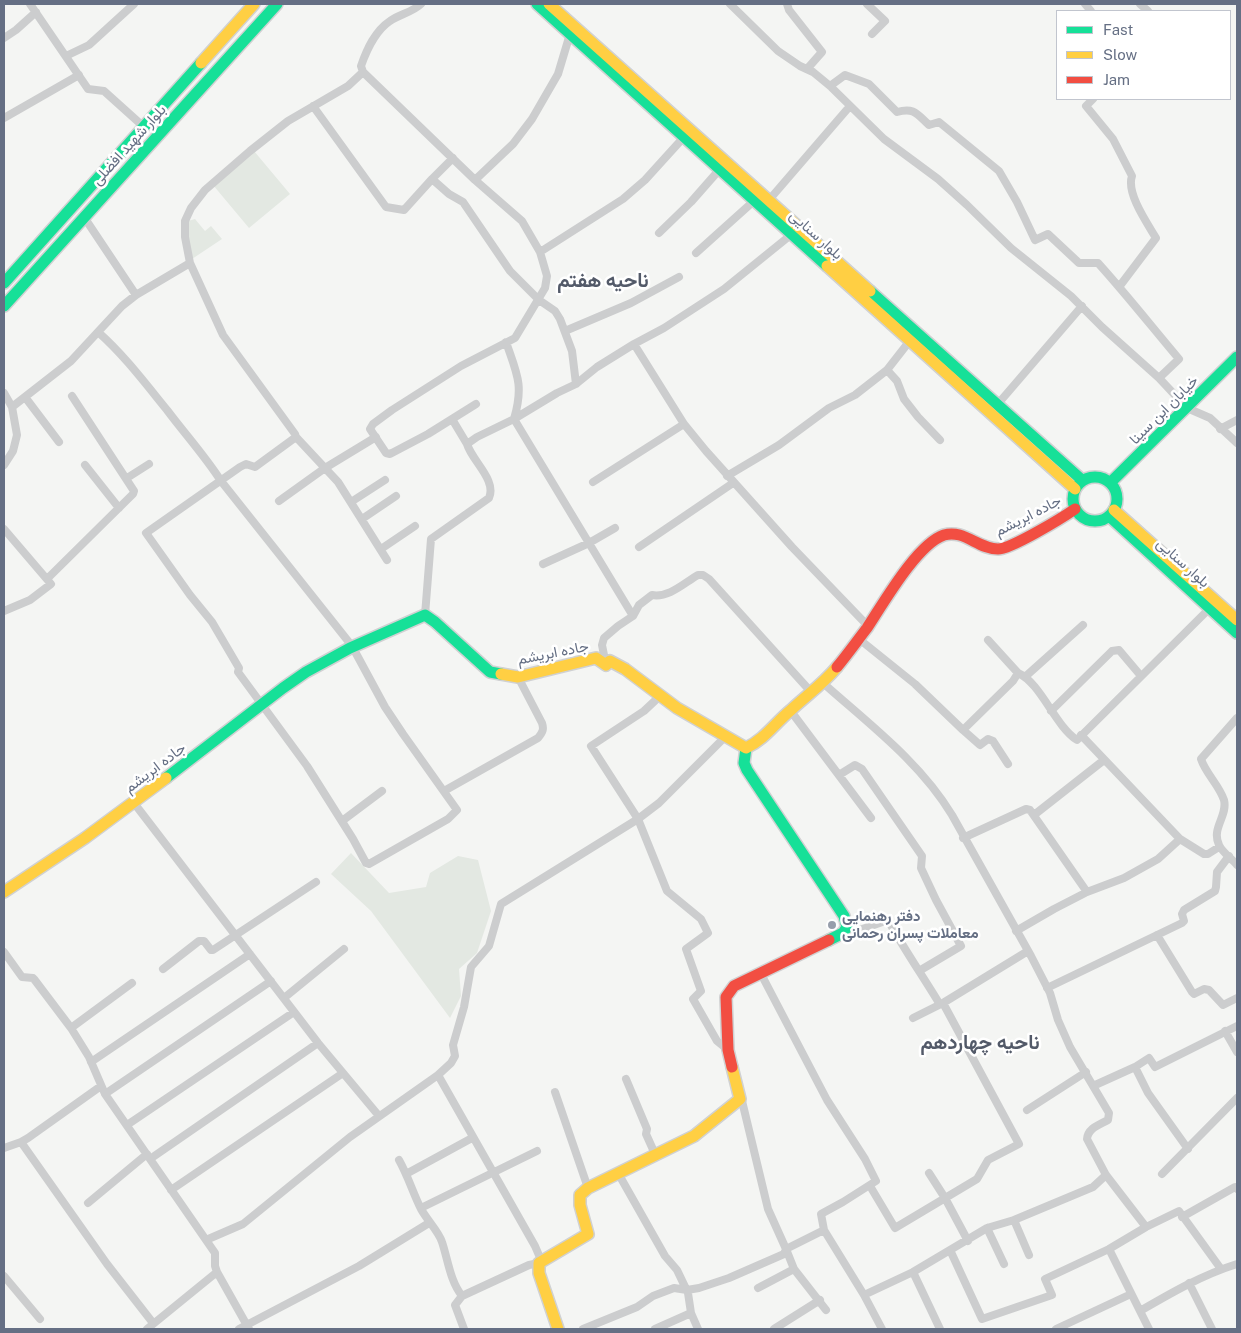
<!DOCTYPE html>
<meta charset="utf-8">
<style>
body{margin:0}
#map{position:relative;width:1241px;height:1333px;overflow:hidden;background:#f4f5f3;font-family:"Public Sans",sans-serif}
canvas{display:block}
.frame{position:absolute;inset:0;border:5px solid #656f84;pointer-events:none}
.legend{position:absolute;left:1056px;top:10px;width:175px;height:90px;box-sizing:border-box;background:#fff;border:1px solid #c1c5ce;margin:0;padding:6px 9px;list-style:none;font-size:15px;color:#656f84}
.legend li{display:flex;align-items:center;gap:10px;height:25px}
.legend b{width:25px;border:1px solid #c1c5ce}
</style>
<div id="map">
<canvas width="1241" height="1333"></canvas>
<div class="frame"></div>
<ul class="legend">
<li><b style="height:6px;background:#16e098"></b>Fast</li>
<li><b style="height:6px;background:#ffcf43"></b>Slow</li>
<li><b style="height:6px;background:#f24e42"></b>Jam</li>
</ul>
</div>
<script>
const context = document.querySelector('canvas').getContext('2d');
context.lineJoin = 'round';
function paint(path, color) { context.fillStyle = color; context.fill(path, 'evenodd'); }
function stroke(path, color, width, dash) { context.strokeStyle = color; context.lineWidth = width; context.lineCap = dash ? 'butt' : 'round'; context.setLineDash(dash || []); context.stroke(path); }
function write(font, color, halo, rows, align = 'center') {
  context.font = font + ' "Public Sans",Vazirmatn,sans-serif'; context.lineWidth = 5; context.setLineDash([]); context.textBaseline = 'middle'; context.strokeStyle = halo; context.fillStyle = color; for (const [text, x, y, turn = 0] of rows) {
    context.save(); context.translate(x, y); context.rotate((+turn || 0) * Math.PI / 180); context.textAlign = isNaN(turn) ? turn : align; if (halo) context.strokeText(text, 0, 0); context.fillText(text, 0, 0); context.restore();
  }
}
const green = new Path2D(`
 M254,151L290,194L249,228L213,185Z
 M195,219L205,231L211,226L222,239L192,259L188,237V221Z
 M351,853L389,893L426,887L430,873L458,856L478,860L491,911L477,953L459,969L461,996L450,1018L371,911L331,874Z`);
const street = new Path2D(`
 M30,4L88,89L104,91L144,127
 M421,4C413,12 400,14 390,21C375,31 367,49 361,66L363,72L475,180L522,221L540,252L547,276L545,288L515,338L461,366L392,410L373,424L370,429L386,453L390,454L428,434L476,404
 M730,4L778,51L800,66L813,72L830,86L884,139L938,179L967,205L1011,248L1071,296L1102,327L1159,378L1187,408L1210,418L1237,443
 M787,4L789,10L822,52L807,69
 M867,4L885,21L872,34
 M1085,4L1091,11
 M1140,4L1148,11
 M4,38L16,30L36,12
 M66,56L89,45L134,4
 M363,72L348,86L288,121L250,151L205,190L191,208L185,221V237L190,263L223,335L295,434L296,437L338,482L387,560
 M830,86L845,75L869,84L897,112C914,107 917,114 929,125L939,122L999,171L1017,202L1035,240L1048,234L1079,263H1098C1126,294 1152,327 1179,359L1159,378
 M1093,99L1086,106L1113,139L1132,176C1126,193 1147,223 1156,238L1119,287
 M313,106L386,207L404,210L432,179L453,158
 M4,118L79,75
 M432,179L449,194L463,202L510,271L539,300L555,311L560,319L572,351L576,384
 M475,180L513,144L532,119L558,74L570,34
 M769,200L850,106
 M84,217L136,295
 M659,233L691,202L720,169
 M540,252L623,199L645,180L684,137
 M696,253L755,200
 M565,331L631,303L679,277
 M98,332C124,355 145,383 167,410C185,434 205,456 221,481L352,646L385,707L403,734L457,810L448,819L369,864L366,863L353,839L307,766L238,672L239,668L212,622L190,595L146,533L240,467L246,464L255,467L296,437
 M506,342C517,374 524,385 514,419L633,616
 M634,344L684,424L706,451L792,547L867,625
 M887,370L897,381L904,399L918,417L940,440
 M4,393L12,407L17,435L13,451L4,465
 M25,397L59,442
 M997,405L1082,306
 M12,407L71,361L122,306L136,295L190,263
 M452,419L467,444
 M1220,429L1237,420
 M85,465L119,508
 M727,476L779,445L829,408L855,395L887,370L912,338
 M127,478L149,464
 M593,482L684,424
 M279,501L325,468L376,437
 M351,502L385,480
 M362,519L396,496
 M4,529L51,584L30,600L4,611
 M639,547L733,483
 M381,549L415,526
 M543,564L589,543L615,528
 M48,578L133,494L134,491L72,396
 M425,615L431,539L489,498C497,480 472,461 467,444L477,437L514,419L557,393L576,384L597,367L634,344L664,328L724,289L792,234
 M859,639L915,684L963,730L1013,681L1018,673C1041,683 1055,726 1077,740L1210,608
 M988,640L1018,673
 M606,665L602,645L604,638L618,626L633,616L639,605L652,595C669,598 684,583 698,575H703L709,579L812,693
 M1026,676L1083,625
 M823,683C869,724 920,762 952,815L1031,956L1050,993L1058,1020L1070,1047L1109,1113L1108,1120C1099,1125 1088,1128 1087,1139L1106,1175L1146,1227L1179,1211L1221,1269
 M660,696L644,711L591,746L638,819L667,891L701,919L708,933L686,949L701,991L693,999L717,1041L728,1050
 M790,710L871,818
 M1051,711L1112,651L1119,650L1141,676
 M1237,718L1201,759C1206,774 1219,785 1224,800C1228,816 1211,828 1219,845C1222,852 1232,859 1237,865
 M963,730L980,745L988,739L993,741L1008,764
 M1081,735L1180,839L1204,854H1208L1219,847
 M839,775L855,765L862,769L922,856L921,868L936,900L961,946L919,971
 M444,791L538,738C543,732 544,729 542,723L518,677
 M134,803L318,1043L379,1116
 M1034,815L1104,760
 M342,821L382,791
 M963,838L1026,809L1030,810L1087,892
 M847,927L854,932L888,920C904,949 922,975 939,1003
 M1016,931L1054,909L1087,892L1124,878L1158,859L1180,839
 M1157,935L1192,992L1194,994L1204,989L1209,990L1223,1005L1237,998
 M4,952L22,977L33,978L34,979L71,1028
 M163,969L199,941H204L211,950H213L316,882
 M760,972L827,1100L865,1159L876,1181L843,1202L821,1214L824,1230
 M132,983L71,1028L89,1057L105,1094L215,1253V1266L217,1272L249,1329
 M1047,988L1182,923L1184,921L1182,914L1184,910L1215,891L1216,887L1217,872L1229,856
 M284,998L344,949
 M913,1018L943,1003L1028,951
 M1225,1031L1237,1052
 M91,1062L250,954
 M1135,1067L1148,1093L1188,1149
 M626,1079L647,1129L646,1134L655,1154
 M1093,1086L1135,1067L1149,1058L1155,1067L1237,1026
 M555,1092L588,1188
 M105,1094L271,981
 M740,1099L742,1101L768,1209L786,1249L824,1230L864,1295L882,1329
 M1027,1110L1086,1072
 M127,1125L294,1012
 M21,1142L107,1264L153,1323
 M4,1148L21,1142L28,1138L101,1086
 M150,1159L318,1043
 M399,1160C408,1176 413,1193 421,1209C427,1220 439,1232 442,1242C448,1260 450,1281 462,1296
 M618,1173L665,1256L677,1270L688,1293L691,1313L698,1329
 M929,1173L945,1198L968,1241
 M406,1174L472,1138
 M1162,1174L1237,1098
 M870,1186L895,1228L977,1179L988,1160L1019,1144L943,1003
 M171,1190L343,1073
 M88,1203L147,1154
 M421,1208L537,1151
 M1182,1217L1235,1187L1237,1189
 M1014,1220L1029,1255
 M987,1228L1004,1264
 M206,1240L243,1224L350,1137L438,1075
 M1109,1249L1149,1329
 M950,1250L982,1319L1052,1295L1045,1279L1109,1249L1146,1227
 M541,1260L535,1246L438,1075L451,1063L455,1056L453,1045L464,1007L471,967L489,946L501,904L638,819L659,803L725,737
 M913,1272L940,1329
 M4,1276L40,1319
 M1189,1283L1212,1329
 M758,1288L794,1269
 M864,1295L913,1272L987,1228L1014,1220L1093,1187L1106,1175
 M1140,1311C1171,1293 1202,1275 1237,1264
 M147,1329L217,1272
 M239,1329L359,1266L429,1223
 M464,1329L455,1305L462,1296L529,1265L539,1263
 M583,1329L637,1307L653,1296L674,1288L687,1290L699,1288L729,1278L784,1254L786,1249L794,1269L826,1310
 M655,1329L691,1313
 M774,1329L820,1300
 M1056,1329L1131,1294`);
const fast = new Path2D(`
 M537,4L827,266
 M4,283L201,63
 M870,291L1082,480
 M4,306L277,4
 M1073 499a22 22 0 1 1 44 0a22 22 0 1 1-44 0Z
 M1110,483L1237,357
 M1109,516L1237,633
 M746,748L744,763L747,770L844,916L847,927L843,933L829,940
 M166,778L283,688L306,672L350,648L425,615L435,622L490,672L501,674`);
const slow = new Path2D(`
 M549,4L870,291
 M201,63L254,4
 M827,266L1075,489
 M1114,510L1237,620
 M501,674L518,677L596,658L606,665L610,661L625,669L677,708L746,748C765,739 775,723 791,710C807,695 823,684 837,667
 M4,892L85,838L166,778
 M558,1329L539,1273V1263L588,1234L580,1205V1195L588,1188L694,1136L740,1099L732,1067`);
const jam = new Path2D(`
 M837,667C847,655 857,641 867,628C883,604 917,544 944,535C964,529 978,549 998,549C1011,549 1062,518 1075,509
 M732,1067L728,1050L726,997L734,986L829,940`);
const markers = [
 [832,925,5,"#979eab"]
];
const streetNames = [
 ["بلوار شهید افضلی",129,145,-48],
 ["بلوار سنایی",816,235,42],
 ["خیابان ابن سینا",1164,410,-45],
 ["جاده ابریشم",1028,516,-27],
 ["بلوار سنایی",1183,563,42],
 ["جاده ابریشم",553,653,-11],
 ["جاده ابریشم",155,768,-37]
];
const poiNames = [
 ["دفتر رهنمایی",842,916],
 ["معاملات پسران رحمانی",842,933]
];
const districtNames = [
 ["ناحیه هفتم",603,281],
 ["ناحیه چهاردهم",980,1043]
];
paint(green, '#e3e8e2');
stroke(fast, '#d0d1d2', 14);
stroke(slow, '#d0d1d2', 14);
stroke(jam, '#d0d1d2', 14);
stroke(street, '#cccdce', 8);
stroke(fast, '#16e098', 11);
stroke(slow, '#ffcf43', 11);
stroke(jam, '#f24e42', 11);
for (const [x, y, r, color] of markers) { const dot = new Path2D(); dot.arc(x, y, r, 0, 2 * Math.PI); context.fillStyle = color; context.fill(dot); stroke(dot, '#fff', 2); }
write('15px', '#656f84', '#fff', streetNames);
write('bold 15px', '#656f84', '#fff', poiNames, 'left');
write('bold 20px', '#535a69', '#fff', districtNames);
</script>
